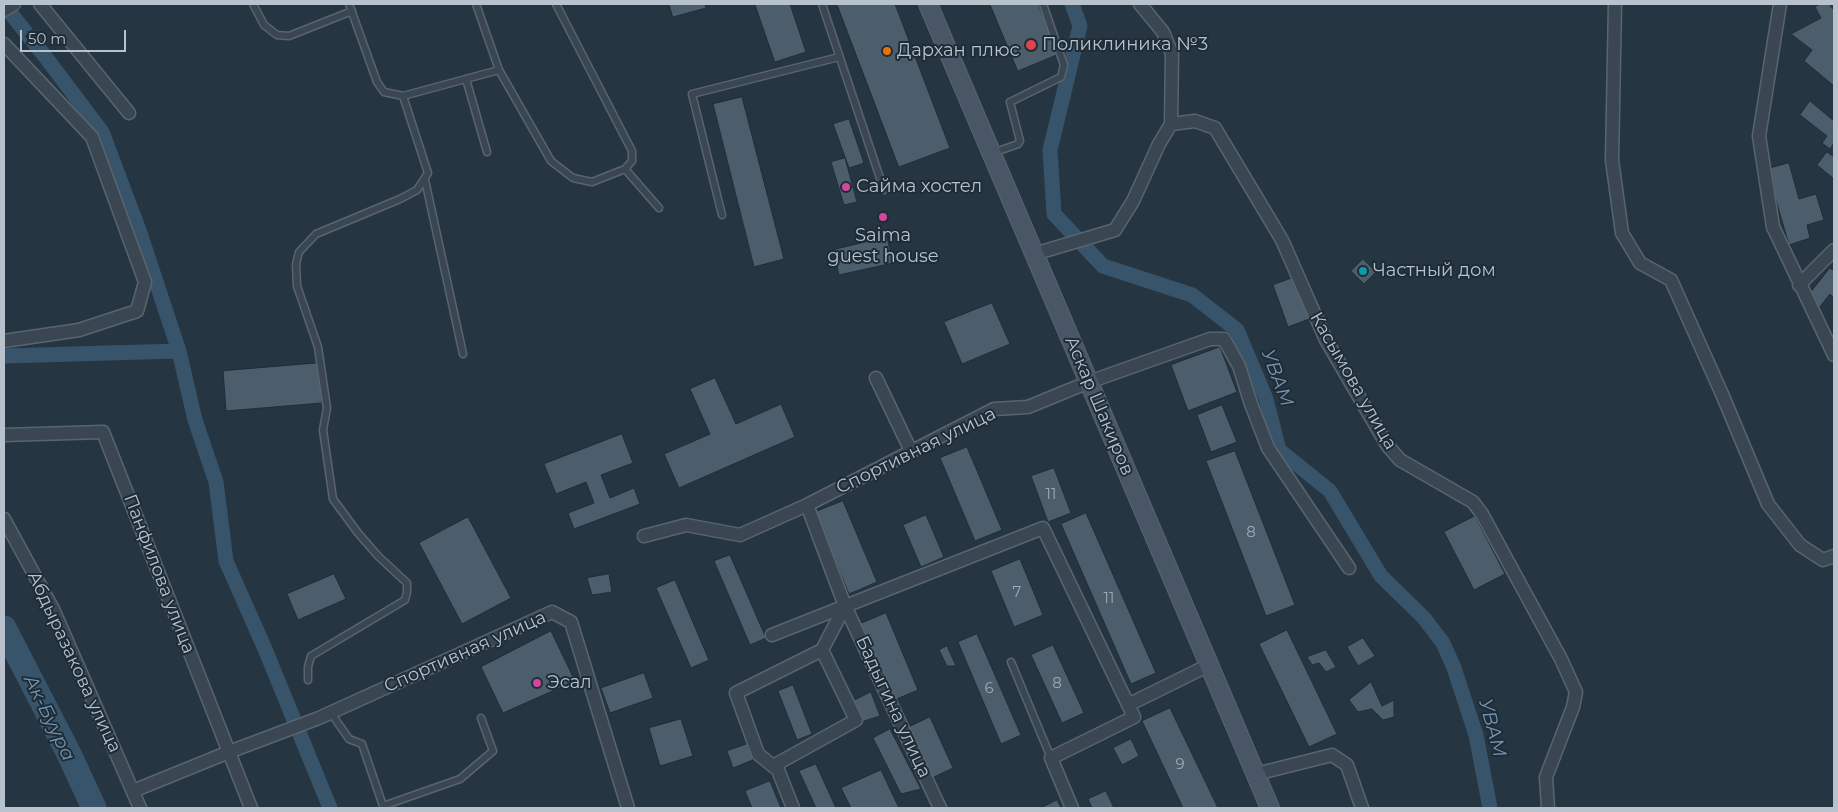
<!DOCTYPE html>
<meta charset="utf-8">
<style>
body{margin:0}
#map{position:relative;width:1838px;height:812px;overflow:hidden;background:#253642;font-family:Montserrat,sans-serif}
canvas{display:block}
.frame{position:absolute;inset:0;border:5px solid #b7c2cc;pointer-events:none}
.scale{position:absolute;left:20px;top:30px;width:106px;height:22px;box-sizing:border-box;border:2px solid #b7c2cc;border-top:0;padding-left:6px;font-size:15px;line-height:18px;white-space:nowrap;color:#b7c2cc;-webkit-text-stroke:4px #1e2c37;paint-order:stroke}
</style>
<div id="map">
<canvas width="1838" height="812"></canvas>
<div class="frame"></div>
<div class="scale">50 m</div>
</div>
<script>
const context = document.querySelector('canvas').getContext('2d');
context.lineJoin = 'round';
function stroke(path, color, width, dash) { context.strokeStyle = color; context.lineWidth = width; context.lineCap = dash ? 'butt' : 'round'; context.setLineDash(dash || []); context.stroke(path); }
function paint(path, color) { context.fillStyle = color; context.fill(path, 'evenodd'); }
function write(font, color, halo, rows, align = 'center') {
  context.font = font + ' Montserrat,sans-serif'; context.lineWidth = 4; context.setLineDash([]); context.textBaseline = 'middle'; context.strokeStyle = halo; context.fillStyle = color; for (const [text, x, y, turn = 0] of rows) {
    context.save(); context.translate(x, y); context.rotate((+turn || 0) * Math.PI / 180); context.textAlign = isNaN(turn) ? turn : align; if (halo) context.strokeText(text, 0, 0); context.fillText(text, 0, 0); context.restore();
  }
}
const canal = new Path2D(`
 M1072,4L1080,26L1050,150L1054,214L1103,266L1192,295L1237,330L1266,399L1279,450L1330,491L1381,576L1424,618L1443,643L1454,668L1476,735L1490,808
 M4,5L44,55L102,132L140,233L179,351L195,420L216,482L226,561L265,649L330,808
 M4,356L179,351`);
const river = new Path2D(`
 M4,628L69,754L94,808`);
const building = new Path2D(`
 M669,4H705L706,8L673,17Z
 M755,4H790L806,52L775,62Z
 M837,4H895L950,148L899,167Z
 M990,4H1038L1059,54L1018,71Z
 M1820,4H1829L1834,10V86L1804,61L1812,50L1791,34L1821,18L1815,7Z
 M742,97L784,259L754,267L713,104Z
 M1810,101L1834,121V143L1830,149L1822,143L1827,136L1800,115Z
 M849,119L864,163L849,168L833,124Z
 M1827,152L1834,157V179L1817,165Z
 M845,158L857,202L844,205L831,162Z
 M1789,163L1799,199L1816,194L1824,220L1807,225L1810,238L1789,245L1767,169Z
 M887,237L893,263L839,275L833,250Z
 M1363,259L1376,272L1364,284L1351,271Z
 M1830,268L1834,271V298L1830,294L1819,308L1811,292Z
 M1295,277L1309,319L1288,327L1273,285Z
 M992,303L1010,344L962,364L944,322Z
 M1220,347L1237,392L1188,411L1171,365Z
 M319,363L322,403L226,411L223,371Z
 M715,378L736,424L781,404L795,437L679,488L664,454L710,434L690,389Z
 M1222,405L1237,442L1211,452L1197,415Z
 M622,434L633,463L601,475L610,498L634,488L640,504L574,529L568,513L594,503L586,482L556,494L544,464Z
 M967,447L1002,530L975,541L940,458Z
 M1235,451L1295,605L1266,616L1206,461Z
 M1054,468L1071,513L1048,522L1031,476Z
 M843,501L877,582L849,594L815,512Z
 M1086,513L1156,673L1131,684L1061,524Z
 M926,515L944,557L921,567L903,525Z
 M1475,516L1505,574L1474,590L1444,532Z
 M468,517L511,598L462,624L419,543Z
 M730,555L766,638L750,645L714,561Z
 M1020,559L1043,615L1014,627L991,571Z
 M334,574L346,599L298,620L287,594Z
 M609,574L612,592L592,595L587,578Z
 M675,580L709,660L691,668L656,588Z
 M886,613L918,690L892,701L860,624Z
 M1287,630L1337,734L1309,747L1259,644Z
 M551,631L575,681L503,713L481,667Z
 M977,634L1021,735L1001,744L958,642Z
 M1363,638L1375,656L1358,666L1347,647Z
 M1053,645L1084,713L1062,723L1031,655Z
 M947,646L956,666H947L939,650Z
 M1326,650L1336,667L1326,672L1319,663L1312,665L1307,657Z
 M644,673L653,698L610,713L601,688Z
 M1371,682L1382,706L1394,700V717L1383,720L1372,709L1358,712L1349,700Z
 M793,685L812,734L797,740L778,691Z
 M871,692L880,716L861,722L851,702Z
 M1170,708L1218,808H1183L1142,721Z
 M930,717L953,768L932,778L909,727Z
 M681,719L693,756L660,766L649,728Z
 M890,729L921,789L901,794L873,738Z
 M1131,739L1139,756L1122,765L1113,748Z
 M747,744L753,760L733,768L727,751Z
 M816,764L836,808H816L799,771Z
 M881,770L899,808H851L841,788Z
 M770,781L781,808H752L745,791Z
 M1106,791L1114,808H1092L1088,799Z
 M1057,800L1061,808H1041Z`);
const lane = new Path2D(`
 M253,4L264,25L277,35L289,36L352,11
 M349,4L377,82L384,92L403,96L499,70
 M476,4L499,70L551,161L573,178L592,182L625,169L659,208
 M556,4L632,151V161L625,169
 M822,4L884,190
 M466,79L487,152
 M993,153L1018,144L1020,141L1010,102L1061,77L1064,65L1043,4
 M425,180L463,354
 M722,215L692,94L839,57
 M1011,662L1051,758
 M308,680V667L311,656L405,600L407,592V583L378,556L358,533L333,499L323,430L327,408L318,347L297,286L296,264L299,252L316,234L400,199L417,190L428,173L403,96
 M331,713L349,739L362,744L383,806L460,779L493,751L481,718`);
const street = new Path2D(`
 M40,4L129,113
 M1140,4L1163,32L1172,54L1171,124
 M1615,4L1612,160L1622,233L1640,263L1671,280L1722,394L1768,504L1800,545L1823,560L1834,556
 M1780,4L1759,136L1773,227L1834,355
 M4,10L14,4
 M4,44L92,137L145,282L137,311L79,330L4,341
 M1034,254L1115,230L1133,201L1159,144L1171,124L1195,121L1215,128L1282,240L1326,340L1387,445L1400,460L1473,502L1482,514L1561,659L1576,692L1573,707L1546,777L1548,808
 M1799,285L1834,250
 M876,378L911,451
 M4,435L103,432L251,808
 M807,505L845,606L940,808
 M4,519L53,609L140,808
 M644,536L686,525L740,535L807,505L994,409L1028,407L1089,382L1210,339H1224L1239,366L1251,404L1268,448L1349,568
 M772,635L1043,528L1134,717L1051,758L1072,808
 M1128,705L1209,665
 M773,766L856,720L822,650
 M1256,774L1332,755L1347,765L1362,808
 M133,791L229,752L319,718L552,612L571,622L628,808
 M793,808L778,770L758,754L736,693L822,650L845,606`);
const secondary = new Path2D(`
 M928,4L1270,808`);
const markers = [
 [1031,45,6,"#e0444e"],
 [887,51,5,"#e8710a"],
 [846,187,5,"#d1479c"],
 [883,217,5,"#d1479c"],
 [1363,271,5,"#0f9aa8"],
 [537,683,5,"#d1479c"]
];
const numberNames = [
 ["11",1051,495],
 ["8",1251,533],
 ["7",1017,593],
 ["11",1109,599],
 ["8",1057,684],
 ["6",989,689],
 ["9",1180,765]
];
const poiNames = [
 ["Поликлиника №3",1042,45],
 ["Дархан плюс",897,51],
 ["Сайма хостел",856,187],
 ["Saima",883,236,"center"],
 ["guest house",883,257,"center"],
 ["Частный дом",1373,271],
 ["Эсал",547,683]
];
const streetNames = [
 ["Касымова улица",1353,381,60],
 ["Аскар Шакиров",1099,406,67],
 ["Спортивная улица",916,451,-26],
 ["Панфилова улица",159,574,69],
 ["Спортивная улица",465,652,-24],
 ["Абдыразакова улица",74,662,65],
 ["Бадыгина улица",893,707,65]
];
const waterNames = [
 ["УВАМ",1277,378,70],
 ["Ак-Буура",49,718,64],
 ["УВАМ",1492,728,75]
];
stroke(canal, '#38546a', 15);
stroke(river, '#38546a', 25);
paint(building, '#4c5d6b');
stroke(building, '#202e39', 1);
stroke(lane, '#58656f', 9);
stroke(street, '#58656f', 15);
stroke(secondary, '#58656f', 20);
stroke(lane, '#3a4752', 6);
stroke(street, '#3a4752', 12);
stroke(secondary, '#485665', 18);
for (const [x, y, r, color] of markers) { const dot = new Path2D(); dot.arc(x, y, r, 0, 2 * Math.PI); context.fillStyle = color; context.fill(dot); stroke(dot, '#1e2c37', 2); }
write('15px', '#9ca9b4', null, numberNames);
write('18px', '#b7c2cc', '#1e2c37', poiNames, 'left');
write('18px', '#b7c2cc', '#1e2c37', streetNames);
write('italic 19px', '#7696b0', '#1e2c37', waterNames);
</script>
